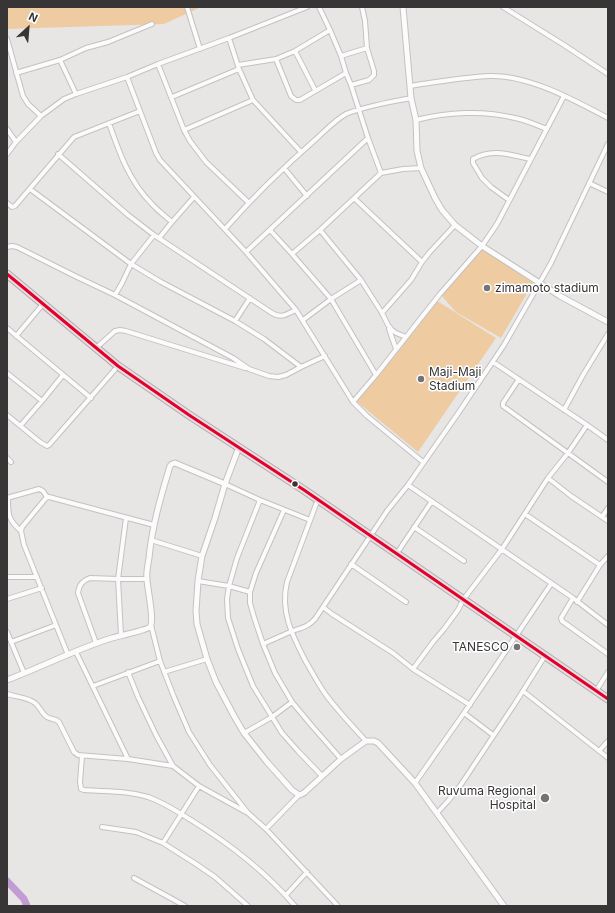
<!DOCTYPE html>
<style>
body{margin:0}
#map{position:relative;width:615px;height:913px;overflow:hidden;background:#e8e5e5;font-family:Inter,sans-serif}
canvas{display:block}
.frame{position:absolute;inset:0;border:8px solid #373535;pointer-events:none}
.north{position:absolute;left:8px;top:8px;width:40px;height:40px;-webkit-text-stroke:3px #fff;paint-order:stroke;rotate:26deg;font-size:11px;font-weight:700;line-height:16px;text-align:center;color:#373535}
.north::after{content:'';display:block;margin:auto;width:14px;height:18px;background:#373535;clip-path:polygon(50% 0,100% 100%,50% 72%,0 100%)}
</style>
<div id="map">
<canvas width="615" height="913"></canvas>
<div class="frame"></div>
<div class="north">N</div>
</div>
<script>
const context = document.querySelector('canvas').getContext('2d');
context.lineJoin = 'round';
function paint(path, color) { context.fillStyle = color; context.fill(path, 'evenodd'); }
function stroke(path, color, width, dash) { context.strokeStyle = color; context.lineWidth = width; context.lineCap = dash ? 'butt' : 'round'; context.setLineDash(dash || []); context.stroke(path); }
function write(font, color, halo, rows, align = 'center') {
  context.font = font + ' Inter,sans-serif'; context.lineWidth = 3; context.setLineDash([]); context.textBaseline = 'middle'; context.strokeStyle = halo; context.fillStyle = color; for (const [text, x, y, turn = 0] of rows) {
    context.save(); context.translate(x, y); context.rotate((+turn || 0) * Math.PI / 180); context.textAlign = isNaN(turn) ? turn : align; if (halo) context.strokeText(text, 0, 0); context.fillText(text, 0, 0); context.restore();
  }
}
const green = new Path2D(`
 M7,7H201L164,24L7,29Z
 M479,246L533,283L501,338L456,312L440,294Z
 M434,299L496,338L418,452L356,401Z`);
const river = new Path2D(`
 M7,881L24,899L27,906`);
const minor = new Path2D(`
 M187,7L200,49
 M319,7L330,30L341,56L346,73L351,85L368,138L381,173
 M503,7L564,45L608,74
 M229,38L239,69L253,100L301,152
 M7,39L23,96L28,104L41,116
 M295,51L315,90
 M341,56L367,48
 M276,59L291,96L296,100H300L346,73
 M60,60L76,94
 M158,64L184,130L190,141L206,162L248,202
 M238,65L276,59L295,51L330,30
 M16,73L60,60L86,48L108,42L152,24
 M127,77L156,153L160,160L246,252L296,310L353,402L367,416L423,462
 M351,85L369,80L374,75V71L367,48L365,21L362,7
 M410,86C437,82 463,77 490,76C529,75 574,100 608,118
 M172,97L239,69
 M416,120C447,112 483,110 515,118C526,120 536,125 547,129
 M109,123C119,152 129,181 151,203C157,210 165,216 172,222
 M7,129L16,142
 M184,130L253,100
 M7,154L16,142L41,116L64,99L76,94L127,77L158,64L229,38L307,7
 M58,154L128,215L154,235L272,313C281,319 287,314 296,310
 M284,168L307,196
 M589,183L608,192
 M30,189L131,264L161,282L235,321L264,339L301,367
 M355,199L422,262
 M509,200L491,187L482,178L473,163V159C493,148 510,155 530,159
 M7,203L12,207L15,206L74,137L140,111
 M225,229C253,197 284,167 316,139C325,131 335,120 346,114C365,106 391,102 411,98
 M270,230L292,254L331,299L376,375
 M320,230L361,280L382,313L388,325L392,330L396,333L406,337
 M159,238L172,222L194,197
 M7,247L12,246L17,247L77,277L115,295L233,358L249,369L269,376L278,377L286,375L301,367L325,356
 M246,252L368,138
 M292,254L320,230L381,173L403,169L421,168
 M115,295L122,283L131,264L154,235
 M382,313L411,280L422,262L429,253L455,225
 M303,320L331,299L361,280
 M235,321L250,298
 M7,328L91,398
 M389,329L396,349
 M16,336L43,304
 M96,348L115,331L120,330L126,331L245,368
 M493,362L587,425L608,440
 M7,373L42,401
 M519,379L503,403V406L608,482
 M353,402L376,375L440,294L482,246L497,224L564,96
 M564,410L583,375L608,334
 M7,415L40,442L47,446L49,445L118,366
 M21,425L42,401L63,375
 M7,458L11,462
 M548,478L571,496L608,521
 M225,484L260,500L310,520
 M408,485L573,598L608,625
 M7,498L39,489L43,491L47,497
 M8,498C8,514 8,520 21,531
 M318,499L287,582C280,611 292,635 305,660C312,672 318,684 326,695C338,711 352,726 366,741
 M260,500L237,558L229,586L227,599L228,618L238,649L253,686L282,733L298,751L322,776
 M284,510L256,573L250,592V603L254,617L263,644L275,673L292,702L312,726L341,759
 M525,514L600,565
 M602,517L608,508
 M414,527L464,561
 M151,540L202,556
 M397,553L432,501
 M351,564L406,602
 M7,577H37
 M198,581L229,586L250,592
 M573,598L561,618L562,621L608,654
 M7,599L42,588
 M577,602L600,565L608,556
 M323,607L332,614L393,653L413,669L470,705
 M151,625L160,661L174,697L189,732L210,765L248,813L266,829L338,906
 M7,632L24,673
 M121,635L118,579L126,518
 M11,642L56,625
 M96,643L78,593C79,585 82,581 90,578L118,579H147
 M263,644C272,640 281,636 290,632C300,628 307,628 315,619L387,511L408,485L459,412L504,345L551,263L608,144
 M76,652L128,759
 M68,655L24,545L21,531L22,527L46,498L49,497L154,525
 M413,669L433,642L444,629L458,610L463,600L502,549L548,478L568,453L587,425
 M128,672L138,697L156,735L173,766L199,786L246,812
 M164,672L207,659
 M93,686L160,661
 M523,691L608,758
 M596,691L608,672
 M7,694C16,697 27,697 35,703C40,707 42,714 47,717C52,720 55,718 59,722L74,752L78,755L128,759L173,766
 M464,713L493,735
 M244,733L272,717L292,702
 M599,751L608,741
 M82,756L80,782L81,789L84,790C105,791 127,791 148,797C163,802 178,812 191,820C230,844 265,871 295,906
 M415,783L464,713L551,584
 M437,813L448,801L460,786L514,705L545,656
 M102,827L136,832L163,843L196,864L215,877L248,906
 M266,829L299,795
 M163,843L199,786
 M134,878L185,906
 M286,895L307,872`);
const tertiary = new Path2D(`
 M403,7L411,98L416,120L417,151L421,168L435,198L442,210L455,225L482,246L560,296L608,322
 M239,447L225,484L215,518L202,556L198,581L196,611L197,624L207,659L216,682L234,716L244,733L267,762L292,790L299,795L302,794L305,792L341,759L366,741H374L378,743L415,783L504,906
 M7,680C42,667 76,649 112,638C119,636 147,630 150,627C155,621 147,588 147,579C146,572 148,565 149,558C152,526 161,496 170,466L172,464L175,463L225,484`);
const trunk = new Path2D(`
 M7,274L118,366L189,415L304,490L608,699`);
const bus1 = new Path2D(`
 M7,274L118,366L189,415L304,490L608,699`);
const markers = [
 [487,288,4,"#757373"],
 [421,379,4,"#757373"],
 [295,484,3.5,"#373535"],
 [517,647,4,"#757373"],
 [545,798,5,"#757373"]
];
const poiNames = [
 ["zimamoto stadium",495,288],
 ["Maji-Maji",429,372],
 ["Stadium",429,386],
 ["TANESCO",509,647,"right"],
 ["Ruvuma Regional",536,791,"right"],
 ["Hospital",536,805,"right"]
];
paint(green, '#efcba1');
stroke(river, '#c29cd4', 7);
stroke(minor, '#c3c1c1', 6);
stroke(tertiary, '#c3c1c1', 7);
stroke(trunk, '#b2a8ad', 9);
stroke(minor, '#fcfbfb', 4);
stroke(tertiary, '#fcfbfb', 5);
stroke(trunk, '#e6e0e3', 7);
stroke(bus1, '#e4002b', 3);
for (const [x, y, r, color] of markers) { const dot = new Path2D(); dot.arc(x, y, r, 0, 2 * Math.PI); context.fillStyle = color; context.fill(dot); stroke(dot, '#fff', 1.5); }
write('12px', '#373535', '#fff', poiNames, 'left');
</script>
